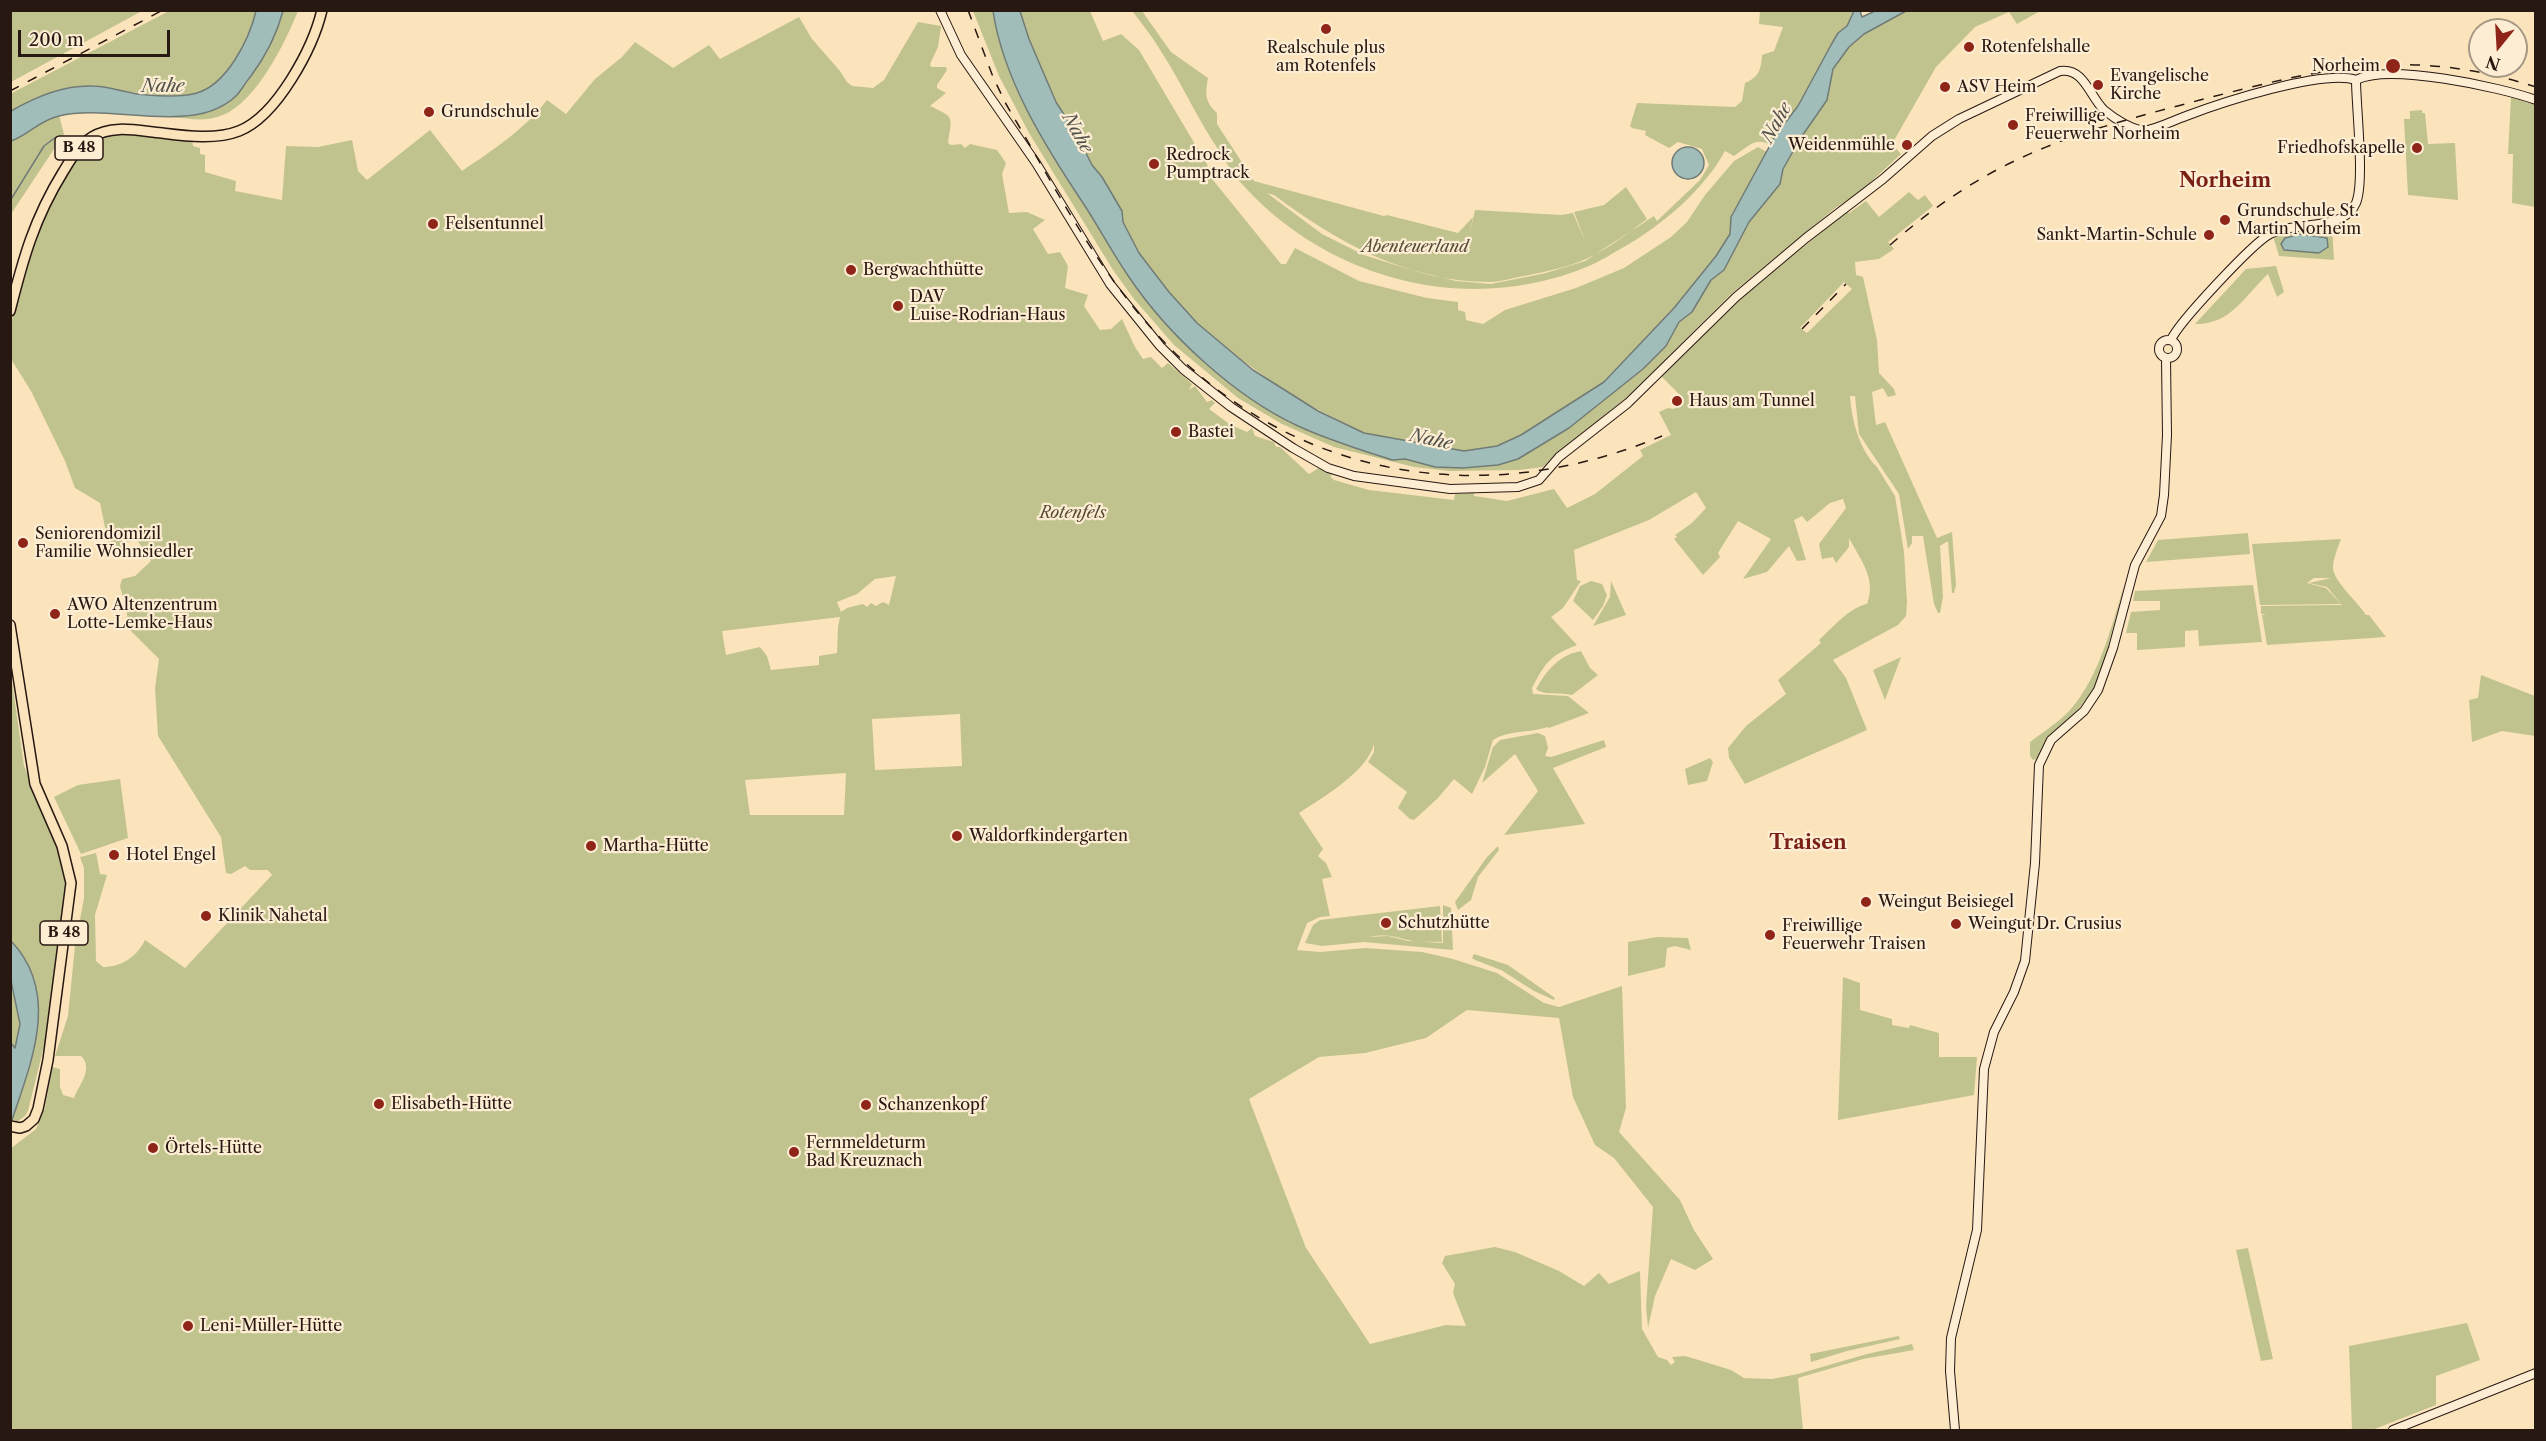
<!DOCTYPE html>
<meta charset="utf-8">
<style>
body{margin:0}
#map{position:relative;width:2546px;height:1441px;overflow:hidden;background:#fbe4bc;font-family:"Libre Caslon Text",serif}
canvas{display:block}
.frame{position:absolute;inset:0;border:12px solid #281812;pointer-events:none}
.north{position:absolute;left:2468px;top:18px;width:60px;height:60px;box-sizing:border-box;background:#fcedd3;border:2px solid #a79886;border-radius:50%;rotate:198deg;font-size:16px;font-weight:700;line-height:24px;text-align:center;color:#281812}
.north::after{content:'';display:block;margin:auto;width:21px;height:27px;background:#8f2418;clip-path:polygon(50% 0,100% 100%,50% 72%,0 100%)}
.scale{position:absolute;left:18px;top:30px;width:152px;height:27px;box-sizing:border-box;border:3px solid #281812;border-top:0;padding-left:8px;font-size:18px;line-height:21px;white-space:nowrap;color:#281812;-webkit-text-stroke:4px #fcedd3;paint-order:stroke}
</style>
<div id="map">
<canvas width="2546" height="1441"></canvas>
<div class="frame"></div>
<div class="north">N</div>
<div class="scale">200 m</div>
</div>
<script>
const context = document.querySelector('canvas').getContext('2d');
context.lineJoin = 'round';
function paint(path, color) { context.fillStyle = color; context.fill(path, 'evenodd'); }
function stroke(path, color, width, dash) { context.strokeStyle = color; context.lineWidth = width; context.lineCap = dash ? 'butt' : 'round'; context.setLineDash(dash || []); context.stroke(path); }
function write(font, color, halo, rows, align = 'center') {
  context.font = font + ' "Libre Caslon Text",serif'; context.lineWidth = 4.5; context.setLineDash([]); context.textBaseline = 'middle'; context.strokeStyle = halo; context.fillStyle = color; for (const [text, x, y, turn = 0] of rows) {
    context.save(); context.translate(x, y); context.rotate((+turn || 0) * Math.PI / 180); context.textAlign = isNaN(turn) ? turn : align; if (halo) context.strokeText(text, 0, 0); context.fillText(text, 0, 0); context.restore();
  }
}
const green = new Path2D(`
 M11,10H142V11L11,82Z
 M169,11H256C249,38 226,86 196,94C175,99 143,93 122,91C101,90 69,90 48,94C36,96 21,105 11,111L10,94Z
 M283,11H298C285,43 257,101 223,115C207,122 189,119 172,117C229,109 241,101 266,48C271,36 279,24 283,11Z
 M973,11H993C1003,79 1044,146 1083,203C1099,227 1112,253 1129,277C1169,337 1233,393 1298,426C1327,441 1361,450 1392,460L1405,459L1435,467L1463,468L1498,465L1518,459L1569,428L1643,369L1666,346L1679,322L1692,312L1711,279L1724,270L1749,222L1779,184L1783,169L1800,139L1827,100L1832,69L1849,47L1864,34L1906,11H2040L2017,24L2009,12L1975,27L1936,67L1892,144L1901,154L1860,192L1834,209L1730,295L1631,394L1557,453L1543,467L1519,470L1449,471L1414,467L1334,447L1282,424L1238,398L1174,345L1134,299L1113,270L1029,133L999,76Z
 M1020,11H1090L1103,41L1121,34L1139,50L1208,166L1204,169L1281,264H1286L1295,248L1359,281L1427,298L1458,302V310L1465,312L1466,320L1483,324L1505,310L1576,288L1624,268L1671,237L1687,222L1705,195L1734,161L1758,147L1767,152L1731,217L1730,234L1716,256L1674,308L1604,382L1521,435L1497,446L1464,451L1389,439L1364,433L1297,399L1226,349L1197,323L1169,292L1139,253L1123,222L1122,211L1102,177L1092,165L1077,135L1056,102L1029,39Z
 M1135,11H1142L1171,52L1208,78C1205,94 1205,102 1217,113V124L1254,181L1384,216L1387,215L1458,233L1473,217L1469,237L1475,210L1561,215L1573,213L1585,241L1574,212L1604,205L1626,187L1647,219C1628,233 1608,249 1586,259C1569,267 1548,271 1529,275C1516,277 1502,282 1489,282C1408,282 1337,242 1274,195L1267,193L1322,234L1364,255L1408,269L1456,281L1491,284L1546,273L1585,261L1654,216L1657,221L1700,180L1709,165L1702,149L1678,142L1669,148L1645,135L1646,131L1632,128L1630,126L1637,103L1735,107L1742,101L1745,83C1759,77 1761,70 1762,55L1774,51L1783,27L1759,24L1760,11H1854L1847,26L1838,33L1831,45L1798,106L1770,145C1756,136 1747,147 1734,156L1725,151C1704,190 1662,225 1624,247C1613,253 1601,261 1589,266C1468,317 1328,280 1242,184C1231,173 1223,156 1214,143C1195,114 1181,82 1162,53C1154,39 1143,25 1133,12Z
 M799,17L812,39L840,71L847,82L852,86L873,88L884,80L918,22L941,26L938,47L930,64L931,67H946L947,70L937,85V88L946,93L930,106C955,118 952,115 948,143L951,145L961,144L965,148L970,144L997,150L1006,163L1002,174L1009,213L1027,212L1045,220L1033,229L1048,254L1060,252L1068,266L1065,288L1088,295L1084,306L1100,330L1111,329L1122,319L1135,347L1143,359L1151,357L1162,368L1168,363L1192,384L1189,390L1195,386L1207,402L1212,400L1215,403L1209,409L1231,425L1247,432L1252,428L1255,436L1274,442L1276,447H1280L1309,474L1319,468L1333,474L1330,476L1334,480L1369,490L1454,500L1455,494L1474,493V496L1507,501L1554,489L1567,508L1595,494L1643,456L1640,450L1671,435L1659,412L1668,408L1674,409L1684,399L1660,375L1739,298L1847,212L1849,213L1866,201L1879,217L1909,192L1918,200L1925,195L1933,206L1888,242L1894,249L1879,259L1855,262L1856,275L1863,277L1877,340L1879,373L1894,389L1896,395L1888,397L1883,388L1872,392L1876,425L1885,422L1937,538L1952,532L1956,585L1954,593H1952L1948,541L1940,546L1943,597L1940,613H1938L1934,604L1923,536H1912V543L1908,549L1899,494L1859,434L1855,396H1850C1852,423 1860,450 1877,467L1895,496L1904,552L1907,602L1906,616L1898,625L1833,660L1846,678L1867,730L1745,784L1729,758L1728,748L1746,726L1786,694L1778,680L1821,643L1819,640C1832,628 1850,607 1867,604C1877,579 1860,559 1849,538V547L1836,563L1833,557L1822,559L1819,544L1846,508L1843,499L1830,503L1807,522L1802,516L1794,520L1806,560L1797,561L1789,546L1767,572L1743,579L1771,539L1738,521L1718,553L1720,557L1703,575L1674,539L1677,537L1675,535L1692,523L1706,508L1696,492L1649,520L1574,550L1577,580L1581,581L1563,608L1551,617L1577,645C1549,656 1546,662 1532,688L1533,694L1568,696L1589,713L1549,728L1548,727C1530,733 1509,730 1493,740L1485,767L1472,794L1454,779L1438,798L1414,820L1410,819L1398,808L1407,792L1368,762L1374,752V744C1368,771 1322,798 1299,813L1323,849L1318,856L1326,863L1332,877L1322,879L1330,916L1320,917L1307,923L1297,950L1320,952L1365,948L1422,952L1453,959L1497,973L1544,1003L1559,1007L1622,986L1626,1108L1619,1132L1680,1200L1694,1230L1713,1259L1695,1270L1671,1259L1655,1296L1648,1328L1646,1306L1653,1207L1614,1158L1595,1145L1573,1097L1559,1018L1467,1010L1426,1038L1365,1053L1319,1057L1249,1099L1306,1248L1370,1344L1446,1325L1466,1326L1453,1293L1455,1284L1442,1263L1445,1256L1495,1247L1515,1252L1559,1271L1584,1286L1599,1273L1609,1284L1640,1271L1642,1329L1658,1357L1667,1360L1671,1365L1675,1362L1672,1357L1685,1356L1702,1361L1731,1370L1744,1378L1772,1379L1798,1374L1867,1354L1912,1344L1914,1350L1863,1359L1798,1378L1803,1430H11L10,1149L36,1129L45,1108L52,1067L60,1069V1087L63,1095L74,1098C79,1085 94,1068 81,1056H55L68,1016L75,946L84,898V868L80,857L96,853L100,874L107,875L95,915L96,961L103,967C121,967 137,957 145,940L185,968L272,875L268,870H250L245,866L231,874L226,873L221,837L158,736L155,688L159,659L131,631L120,586L122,579L135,576L151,561L137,540L127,542L111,556L100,503L75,488L65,461L31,391L11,359V324L33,236L73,159L88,145L104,135L120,133L192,138L193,146L200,148V154L205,155V172L236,181L235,191L282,200L286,146L318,147L352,140L358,171L367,180L430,130L462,171C493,150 525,129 547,100L566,114L595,79L622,57L635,42L673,68L709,45L720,59ZM1844,282L1852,289L1807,333L1800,328ZM896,576L889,605L883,602L876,606L871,603L867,607L863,604L847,608L841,612L837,602L857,594L875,579ZM840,617L838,627L837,653L819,656V665L771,670L767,656L760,647L726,655L722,631ZM960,714L962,766L875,770L872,719ZM846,773L844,815H750L745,780Z
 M2511,97L2535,105V207L2512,203L2513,154H2508Z
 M2422,110V113H2425L2428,144L2455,143L2458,200L2408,195L2404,119H2410V111Z
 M59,115L64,134L11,214V141L41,122Z
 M2332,225L2334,260L2279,256L2273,236L2300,227Z
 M2276,266L2284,292L2277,297L2268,274C2244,297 2230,325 2195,324L2246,269Z
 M2248,533L2250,554L2146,562L2158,540Z
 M2341,539C2338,547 2333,559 2333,568C2334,582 2358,602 2366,615H2369L2386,637L2267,645L2262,615L2266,614H2261V606L2342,605L2327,587L2309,583L2331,578H2314L2307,583L2326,588L2341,604L2260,605L2252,544Z
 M1591,581L1602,584L1607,595L1603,606L1593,620L1573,601L1580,586Z
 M1611,581L1626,615L1593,626L1610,597Z
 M2125,582L2103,666L2093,690L2077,711L2051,734L2037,759L2033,760L2030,756V742C2043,732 2059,722 2070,710C2100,676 2112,624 2125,582Z
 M2253,585L2262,642L2199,646L2198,630L2185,631V647L2137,650V633H2126L2131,612L2160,610V601H2133L2135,591Z
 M1581,651L1590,668L1598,675L1572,695C1561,692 1545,696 1536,689C1547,670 1559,655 1581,651Z
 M1901,657L1885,700L1873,670Z
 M10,667L24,766L60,846L68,883L44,1046L28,1111L25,1116L17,1122L12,1119V1114C33,1058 60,992 11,941Z
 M2481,675L2535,696V736L2502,731L2472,742L2469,700L2478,698Z
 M1538,733L1545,736L1548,748L1545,756L1551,757L1604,740L1606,747L1553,768L1585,824L1504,835L1538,791L1515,754L1482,783L1493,747L1500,740Z
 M1710,758L1713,762L1707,781L1688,785L1685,769Z
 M120,779L128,838L81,854L54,797L78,785Z
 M1498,846L1499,850L1478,877L1471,900L1458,910L1455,902L1487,857Z
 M1443,905L1451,908L1453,950L1364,942L1322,946L1305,943L1313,925L1320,920L1440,906L1442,942C1432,941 1418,943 1408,940C1392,936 1386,934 1369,937L1388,936L1408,941L1443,943Z
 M1657,937L1688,938L1691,950L1675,946L1667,948L1665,967L1628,976V942Z
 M1474,954L1508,965L1555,998L1554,1000L1534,991L1501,970L1475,960L1472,958Z
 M1843,977L1860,983V1010L1892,1019V1025L1909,1028L1910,1025L1939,1033V1057H1977L1974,1095L1838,1120Z
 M10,981L20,1024L15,1049L11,1043Z
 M2248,1248L2273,1359L2261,1361L2236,1250Z
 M2467,1323L2480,1360L2436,1376V1405L2372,1430H2352L2349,1346Z
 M1899,1336L1900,1339L1847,1351L1811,1362L1810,1354Z`);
const water = new Path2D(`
 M256,11H283C277,34 265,57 251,76C246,82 242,89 237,95C195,137 112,103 59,116C40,120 28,135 11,141V111C35,97 64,85 92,86C110,86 128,94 147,95C160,96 184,97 197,93C227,84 249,40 256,11Z
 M993,11H1020L1029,39L1056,102L1077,135L1092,165L1102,177L1122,211L1123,222L1139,253L1169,292L1197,323L1253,370L1318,411L1364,433L1464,451L1497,446L1521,435L1604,382L1674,308L1716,256L1730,234L1731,217L1775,136L1798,106L1831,45L1838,33L1847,26L1854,11H1860L1862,17L1875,11H1906L1864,34L1849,47L1833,69L1827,100L1800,139L1783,169L1780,184L1749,222L1724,270L1711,280L1692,312L1679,322L1666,346L1643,369L1569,428L1518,459L1498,465L1463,468L1435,467L1405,459L1392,460C1361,450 1328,440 1298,426C1235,397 1167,334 1129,277C1112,253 1099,227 1083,203C1045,146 1003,79 993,11Z
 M1672 163a16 16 0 1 1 32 0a16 16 0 1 1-32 0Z
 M2301,234L2327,238L2328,247L2319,253L2284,250L2281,244L2285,238Z
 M11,941C62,994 30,1065 11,1123V1043L15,1048L20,1024L11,981Z`);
const stream = new Path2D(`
 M10,201L44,146L56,137`);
const secondary = new Path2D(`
 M940,10L961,55L1036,163L1110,284L1160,346L1183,369L1231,407L1293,448L1328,468L1354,476L1450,489L1518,487L1539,480L1559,457L1628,403L1736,297L1806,238L1883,179L1932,136L1959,119L2060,71C2084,67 2090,97 2104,110C2115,119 2130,128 2143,131C2157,129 2172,121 2186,116C2220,103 2323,69 2356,80
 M2356,80C2389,63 2500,87 2536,100
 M2159 349a9 9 0 1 1 18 0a9 9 0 1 1-18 0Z
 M2171,340C2178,323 2253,243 2270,234C2295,221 2345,231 2356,203C2365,182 2356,106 2356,80
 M1955,1430L1950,1371L1951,1338L1977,1230L1984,1069L1994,1032L2014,992L2025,961L2035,863L2039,765L2051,740L2084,711L2098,690L2113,648L2135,565L2161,516L2164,495L2167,435L2166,359
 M2393,1430L2536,1373`);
const primary = new Path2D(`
 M10,311C23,259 34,219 63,172C71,159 78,146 92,137C113,124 139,131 162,133C186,136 216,140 239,131C277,116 313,48 322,10
 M10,625L35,784L62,846L71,883L48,1060L38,1109L34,1119L26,1126L20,1128L10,1126`);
const rail = new Path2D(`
 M968,10L993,77L1006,104C1051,180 1093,263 1152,329C1286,479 1480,512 1662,436
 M10,91L163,10
 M1890,245C1930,210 1974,179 2023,157C2079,131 2140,116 2200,100C2325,68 2408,46 2536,87
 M1802,329L1846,284`);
const markers = [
 [1326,29,6,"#8f2418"],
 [1969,47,6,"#8f2418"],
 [2393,66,8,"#8f2418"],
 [2098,85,6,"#8f2418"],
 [1945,87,6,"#8f2418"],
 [429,112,6,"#8f2418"],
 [2013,125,6,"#8f2418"],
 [1907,145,6,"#8f2418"],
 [2417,148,6,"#8f2418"],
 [1154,164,6,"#8f2418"],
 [2225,220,6,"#8f2418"],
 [433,224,6,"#8f2418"],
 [2209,235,6,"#8f2418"],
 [851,270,6,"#8f2418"],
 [898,306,6,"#8f2418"],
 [1677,401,6,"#8f2418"],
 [1176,432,6,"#8f2418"],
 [23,543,6,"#8f2418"],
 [55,614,6,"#8f2418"],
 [957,836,6,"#8f2418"],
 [591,846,6,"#8f2418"],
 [114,855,6,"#8f2418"],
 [1866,902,6,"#8f2418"],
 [206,916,6,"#8f2418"],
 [1386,923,6,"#8f2418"],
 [1956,924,6,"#8f2418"],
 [1770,935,6,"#8f2418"],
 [379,1104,6,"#8f2418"],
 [866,1105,6,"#8f2418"],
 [153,1148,6,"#8f2418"],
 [794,1152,6,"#8f2418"],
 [188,1326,6,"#8f2418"]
];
const shields = [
 [79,148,48],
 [64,933,48]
];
const shieldNames = [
 ["B 48",79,148],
 ["B 48",64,933]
];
const poiNames = [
 ["Rotenfelshalle",1981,47],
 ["Realschule plus",1326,48,"center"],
 ["am Rotenfels",1326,66,"center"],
 ["Norheim",2380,66,"right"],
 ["Evangelische",2110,76],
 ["Kirche",2110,94],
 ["ASV Heim",1957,87],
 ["Grundschule",441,112],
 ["Freiwillige",2025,116],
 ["Feuerwehr Norheim",2025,134],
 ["Weidenmühle",1895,145,"right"],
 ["Friedhofskapelle",2405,148,"right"],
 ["Redrock",1166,155],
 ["Pumptrack",1166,173],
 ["Grundschule St.",2237,211],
 ["Martin Norheim",2237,229],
 ["Felsentunnel",445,224],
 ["Sankt-Martin-Schule",2197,235,"right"],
 ["Bergwachthütte",863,270],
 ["DAV",910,297],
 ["Luise-Rodrian-Haus",910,315],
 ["Haus am Tunnel",1689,401],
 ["Bastei",1188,432],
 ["Seniorendomizil",35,534],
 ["Familie Wohnsiedler",35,552],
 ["AWO Altenzentrum",67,605],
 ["Lotte-Lemke-Haus",67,623],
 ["Waldorfkindergarten",969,836],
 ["Martha-Hütte",603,846],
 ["Hotel Engel",126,855],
 ["Weingut Beisiegel",1878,902],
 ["Klinik Nahetal",218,916],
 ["Schutzhütte",1398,923],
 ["Weingut Dr. Crusius",1968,924],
 ["Freiwillige",1782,926],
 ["Feuerwehr Traisen",1782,944],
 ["Elisabeth-Hütte",391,1104],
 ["Schanzenkopf",878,1105],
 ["Fernmeldeturm",806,1143],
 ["Bad Kreuznach",806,1161],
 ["Örtels-Hütte",165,1148],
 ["Leni-Müller-Hütte",200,1326]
];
const parkNames = [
 ["Abenteuerland",1415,247],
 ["Rotenfels",1073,513]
];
const waterNames = [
 ["Nahe",163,87],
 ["Nahe",1777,123,-61],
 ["Nahe",1077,133,61],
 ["Nahe",1431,440,12]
];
const quarterNames = [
 ["Norheim",2225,181],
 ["Traisen",1808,843]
];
paint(green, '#c1c38e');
paint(water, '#a1bdb9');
stroke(water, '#717b76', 1.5);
stroke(stream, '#717b76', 1.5);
stroke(secondary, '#281812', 10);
stroke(primary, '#281812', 12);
stroke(secondary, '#fcedd3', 8);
stroke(primary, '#fbe4bc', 9);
stroke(rail, '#281812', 1.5, [10, 10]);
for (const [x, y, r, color] of markers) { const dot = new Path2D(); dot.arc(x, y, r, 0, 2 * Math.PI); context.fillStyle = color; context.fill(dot); stroke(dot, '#fcedd3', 2); }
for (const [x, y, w] of shields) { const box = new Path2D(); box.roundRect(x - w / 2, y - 12, w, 24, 4.5); context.fillStyle = '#fcedd3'; context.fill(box); stroke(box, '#281812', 1.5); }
write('bold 15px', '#281812', null, shieldNames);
write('16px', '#281812', '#fcedd3', poiNames, 'left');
write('italic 16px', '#564b37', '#fcedd3', parkNames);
write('italic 18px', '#52524c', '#fcedd3', waterNames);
write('bold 20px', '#7a1f14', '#fcedd3', quarterNames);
</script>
